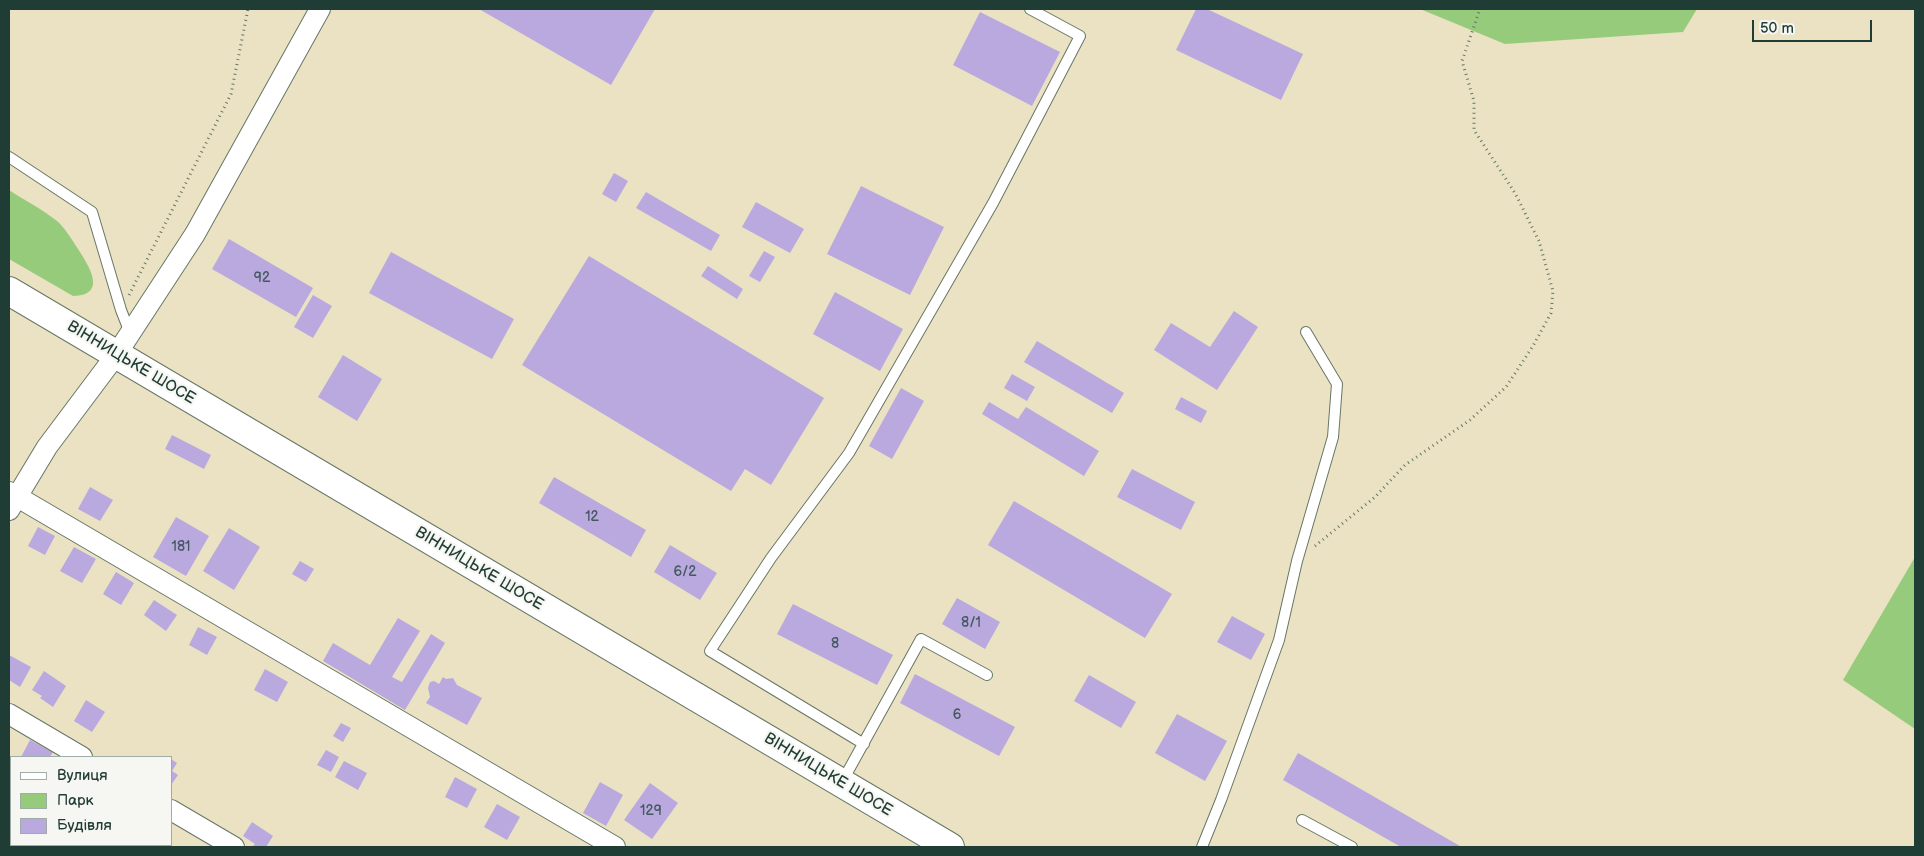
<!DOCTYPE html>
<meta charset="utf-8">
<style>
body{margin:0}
#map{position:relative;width:1924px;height:856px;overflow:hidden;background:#eae2c2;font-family:"Balsamiq Sans",sans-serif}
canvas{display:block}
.frame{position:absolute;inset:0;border:10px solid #1f3d34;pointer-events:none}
.legend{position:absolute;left:10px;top:756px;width:162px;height:90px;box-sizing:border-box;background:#f6f6f2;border:1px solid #a0aca6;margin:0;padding:6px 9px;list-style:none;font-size:15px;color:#1f3d34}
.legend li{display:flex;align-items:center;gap:10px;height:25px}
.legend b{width:25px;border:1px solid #a0aca6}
.scale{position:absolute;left:1752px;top:20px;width:120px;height:22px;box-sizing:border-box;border:2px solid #1f3d34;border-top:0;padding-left:6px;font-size:15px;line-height:18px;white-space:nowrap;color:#1f3d34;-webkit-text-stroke:4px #f6f6f2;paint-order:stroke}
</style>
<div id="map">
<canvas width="1924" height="856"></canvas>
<div class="frame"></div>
<ul class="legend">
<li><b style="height:6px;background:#fff"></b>Вулиця</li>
<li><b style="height:14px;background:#97cb7c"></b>Парк</li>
<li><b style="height:14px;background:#b9a9df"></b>Будівля</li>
</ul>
<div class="scale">50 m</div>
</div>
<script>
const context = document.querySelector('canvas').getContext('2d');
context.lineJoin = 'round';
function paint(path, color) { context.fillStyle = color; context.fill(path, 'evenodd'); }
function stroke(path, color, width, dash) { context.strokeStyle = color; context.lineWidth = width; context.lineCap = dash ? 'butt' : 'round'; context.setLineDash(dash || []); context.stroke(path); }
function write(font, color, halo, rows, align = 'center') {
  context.font = font + ' "Balsamiq Sans",sans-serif'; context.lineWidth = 4.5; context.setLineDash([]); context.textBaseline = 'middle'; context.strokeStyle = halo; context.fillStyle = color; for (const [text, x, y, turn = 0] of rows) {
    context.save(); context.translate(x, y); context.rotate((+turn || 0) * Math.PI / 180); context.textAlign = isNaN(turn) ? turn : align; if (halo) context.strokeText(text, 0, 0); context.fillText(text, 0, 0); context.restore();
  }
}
const green = new Path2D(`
 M1420,9H1697L1683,32L1505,44Z
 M9,190C24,200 42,209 57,221C65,228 72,240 78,249C89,266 108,295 73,296L9,259Z
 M1915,557V729L1843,680Z`);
const building = new Path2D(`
 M479,9H655L611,85Z
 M1196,9H1207L1303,54L1281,100L1176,50Z
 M980,12L1060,52L1032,106L953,65Z
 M614,173L628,181L616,202L602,194Z
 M861,186L944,227L910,295L827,254Z
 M646,192L720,235L711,251L636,208Z
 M756,202L804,229L790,253L742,227Z
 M229,239L313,288L296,317L212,269Z
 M764,251L775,257L760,282L749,276Z
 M391,252L514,319L492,359L369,293Z
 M589,256L824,398L771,485L745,469L731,491L522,365Z
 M708,266L743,289L737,299L701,276Z
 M835,292L903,329L880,371L813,334Z
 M313,295L332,306L313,338L294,327Z
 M1234,311L1258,327L1217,390L1154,350L1171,323L1210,347Z
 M1037,341L1124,393L1112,413L1024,362Z
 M343,355L382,379L357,421L318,397Z
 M1012,374L1035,387L1027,401L1004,388Z
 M901,388L924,401L892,459L869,446Z
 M1181,397L1207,411L1201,423L1175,409Z
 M989,402L1018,419L1026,407L1099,451L1084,476L982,414Z
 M172,435L211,455L204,469L165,449Z
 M1132,469L1195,502L1181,530L1117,497Z
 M554,477L646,530L631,557L539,503Z
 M90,487L113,500L100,521L78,509Z
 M1014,501L1172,594L1145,638L988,545Z
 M176,517L209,536L186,576L153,557Z
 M38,527L55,536L45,555L28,546Z
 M229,528L260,547L234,590L203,571Z
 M670,545L717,573L700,600L654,572Z
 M74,547L96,559L82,583L60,571Z
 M300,561L314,569L306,582L292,574Z
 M116,572L134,583L121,605L103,594Z
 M957,598L1000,622L985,649L942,624Z
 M154,600L177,615L166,631L144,615Z
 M793,604L893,655L877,685L777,634Z
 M1232,616L1265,634L1251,660L1217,642Z
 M398,618L420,631L392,677L402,682L431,634L445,643L405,710L323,661L333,643L370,665Z
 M198,627L217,637L207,655L189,645Z
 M9,655L31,667L20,687L9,680Z
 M265,669L288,682L277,702L254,690Z
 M44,671L66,686L53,707L40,698L42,696L32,690Z
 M915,674L1015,727L999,756L900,703Z
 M1089,675L1136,702L1121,728L1074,701Z
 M443,677L446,679L453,678L457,685L482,698L467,725L426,703L430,697L428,688L430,682L434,681L439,684Z
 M86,700L105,712L92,732L74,721Z
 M1177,714L1227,741L1205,781L1155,753Z
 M341,723L351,728L343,742L333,736Z
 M30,740L53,752L50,757H21Z
 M326,750L339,757L331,772L317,765Z
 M1298,753L1460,846L1459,847H1401L1283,780Z
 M171,759L177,763L172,771L178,775L171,785Z
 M344,761L367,773L358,790L335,777Z
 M455,777L477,789L467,808L445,797Z
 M600,782L623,795L606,826L583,813Z
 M650,783L678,803L652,839L624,820Z
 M497,804L520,817L507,840L484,827Z
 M252,822L273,836L266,847H252L255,844L243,836Z`);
const path = new Path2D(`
 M129,295L231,94L248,9
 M1315,546L1375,497L1405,465L1470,420L1506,387L1533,346L1551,313L1553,291L1539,241L1515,193L1474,130V101L1462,61L1480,9`);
const lane = new Path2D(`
 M9,157L92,212L121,310L130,333
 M864,744L710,651L771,558L849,453L993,203L1080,36L1030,9
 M842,782L921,639L987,675
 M1302,820L1352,847
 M1202,847L1221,800L1279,640L1297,561L1333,437L1337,384L1306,332`);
const street = new Path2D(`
 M9,492L615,847
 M9,510L47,447L116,355L195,234L320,9
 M9,714L82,757
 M171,810L234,847`);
const primary = new Path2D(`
 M9,291L950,847`);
const numberNames = [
 ["92",262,278],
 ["12",592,517],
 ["181",181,547],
 ["6/2",685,572],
 ["8/1",971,623],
 ["8",835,644],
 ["6",957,715],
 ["129",651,811]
];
const streetNames = [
 ["ВІННИЦЬКЕ ШОСЕ",131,363,31],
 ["ВІННИЦЬКЕ ШОСЕ",479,569,31],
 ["ВІННИЦЬКЕ ШОСЕ",828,775,31]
];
paint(green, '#97cb7c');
paint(building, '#b9a9df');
stroke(lane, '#676', 12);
stroke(street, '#676', 22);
stroke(primary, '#676', 30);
stroke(path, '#676', 3, [1, 4]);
stroke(lane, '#fff', 10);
stroke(street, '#fff', 20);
stroke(primary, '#fff', 28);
write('14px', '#46585f', null, numberNames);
write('16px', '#1f3d34', '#f6f6f2', streetNames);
</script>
